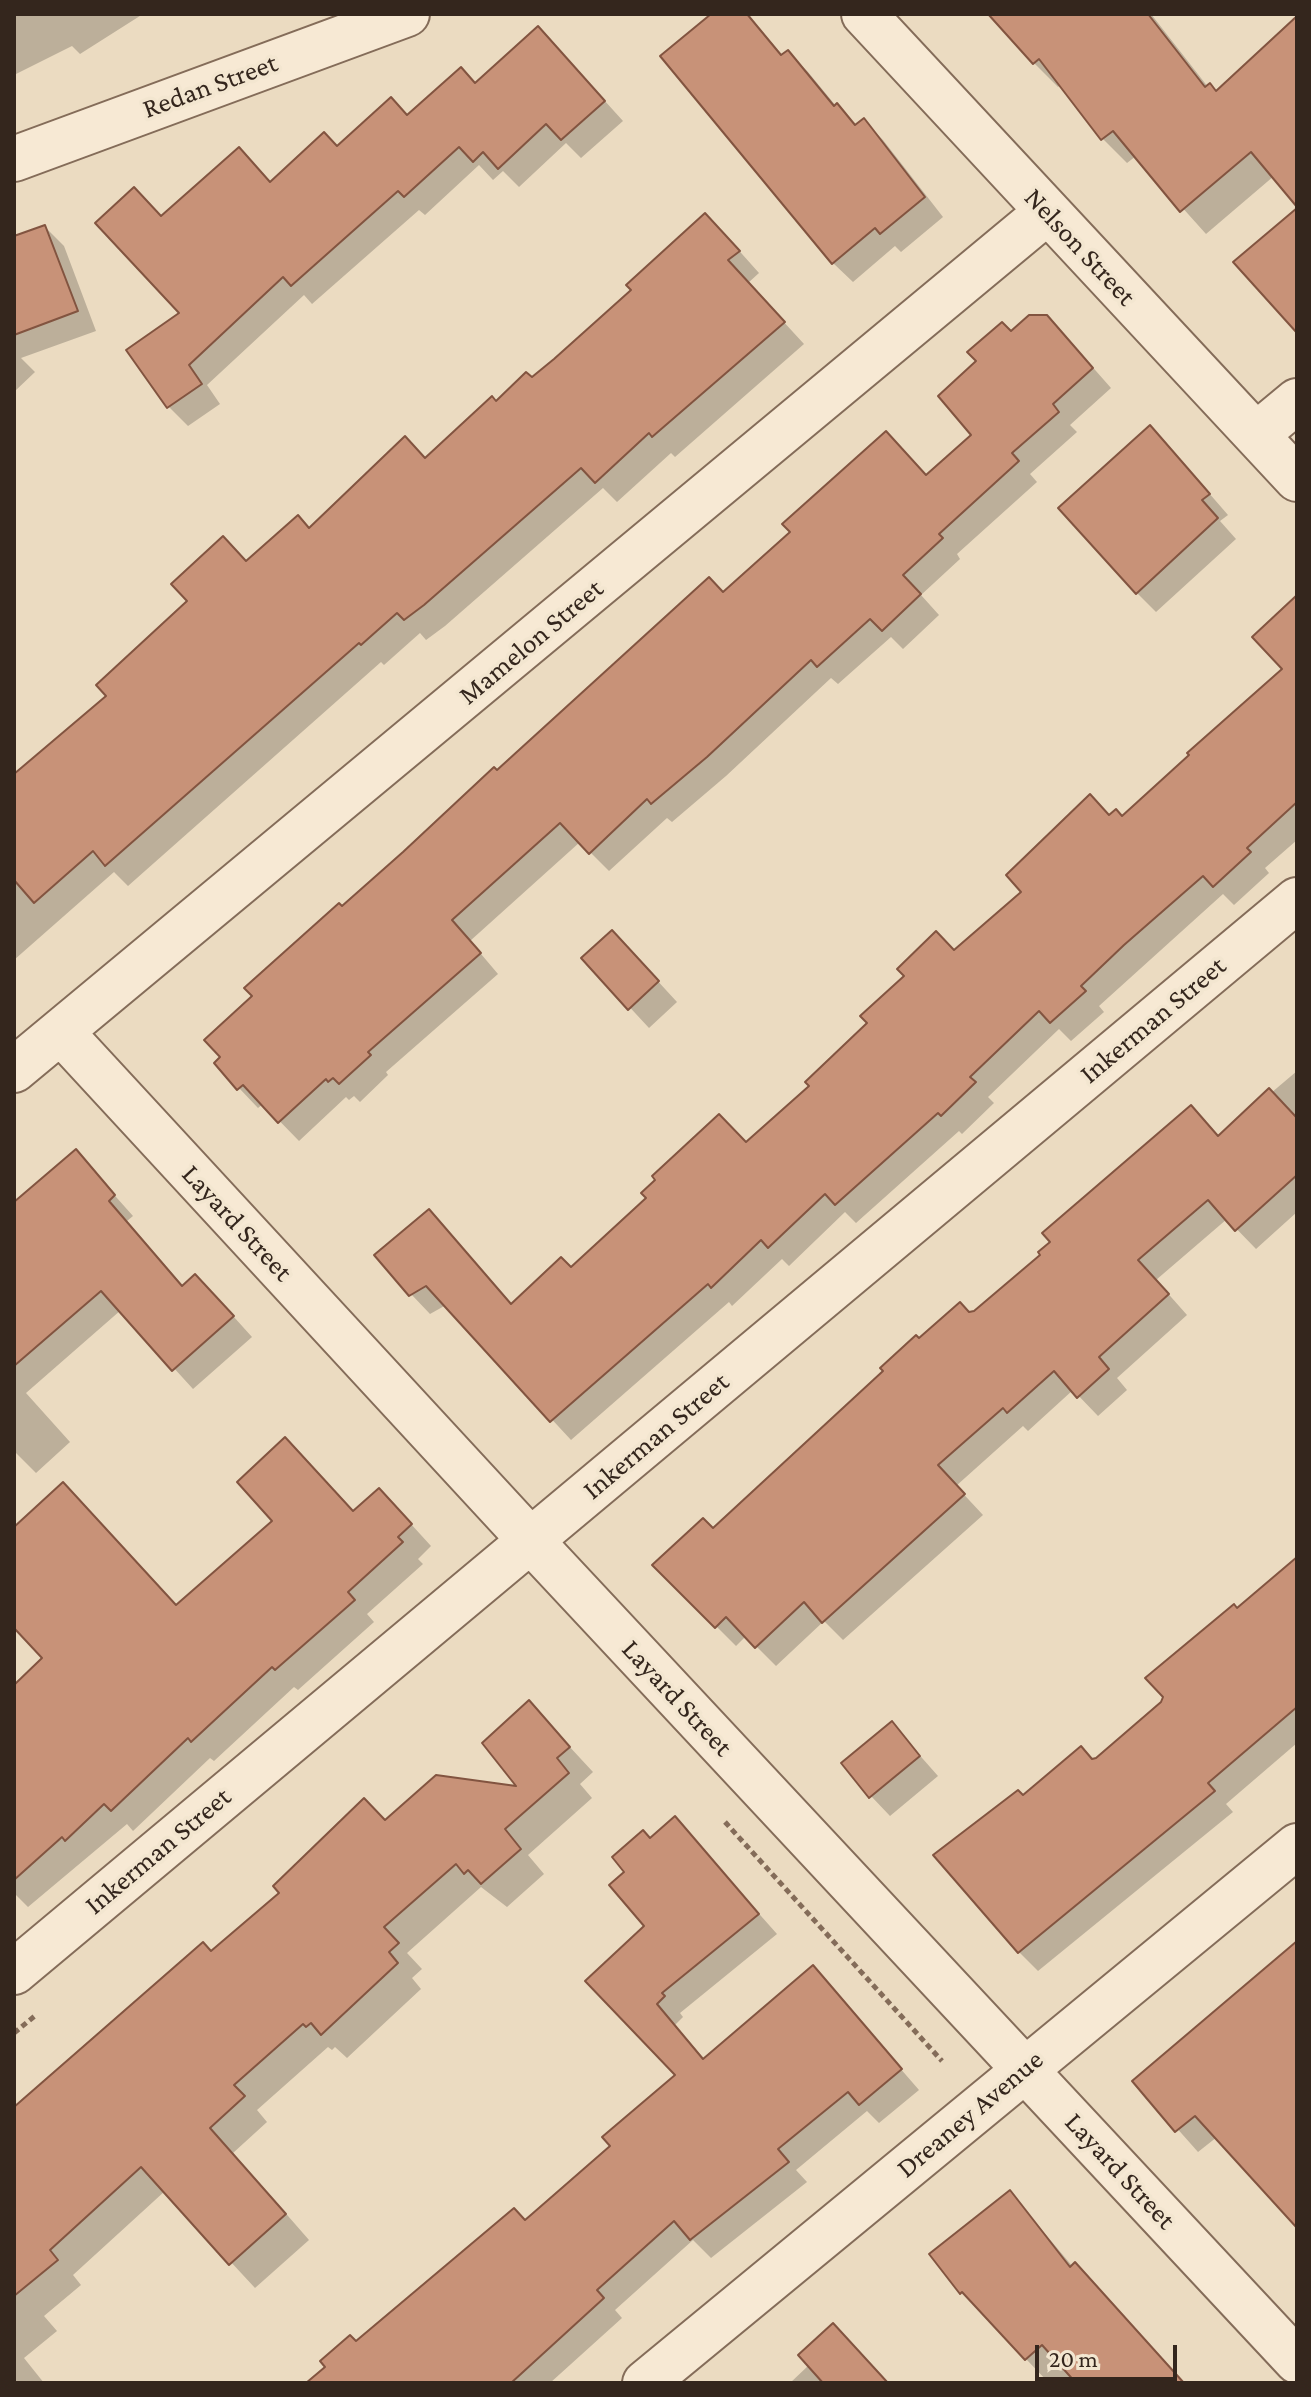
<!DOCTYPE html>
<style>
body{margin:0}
#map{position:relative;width:1311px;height:2397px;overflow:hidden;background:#ebdbc1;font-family:"Crimson Pro",serif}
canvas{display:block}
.frame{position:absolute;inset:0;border:16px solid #34261d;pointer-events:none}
.scale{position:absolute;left:1035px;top:2345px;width:142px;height:36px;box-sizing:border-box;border:4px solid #34261d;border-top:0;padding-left:10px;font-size:24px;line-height:28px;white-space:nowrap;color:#34261d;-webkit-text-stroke:6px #f3e6d0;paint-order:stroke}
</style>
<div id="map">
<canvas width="1311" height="2397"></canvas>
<div class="frame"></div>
<div class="scale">20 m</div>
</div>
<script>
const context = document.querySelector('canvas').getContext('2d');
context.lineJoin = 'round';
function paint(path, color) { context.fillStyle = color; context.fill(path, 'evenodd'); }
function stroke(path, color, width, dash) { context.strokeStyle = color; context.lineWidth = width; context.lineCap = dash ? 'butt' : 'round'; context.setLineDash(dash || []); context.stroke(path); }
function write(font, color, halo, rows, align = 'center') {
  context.font = font + ' "Crimson Pro",serif'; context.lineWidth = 7; context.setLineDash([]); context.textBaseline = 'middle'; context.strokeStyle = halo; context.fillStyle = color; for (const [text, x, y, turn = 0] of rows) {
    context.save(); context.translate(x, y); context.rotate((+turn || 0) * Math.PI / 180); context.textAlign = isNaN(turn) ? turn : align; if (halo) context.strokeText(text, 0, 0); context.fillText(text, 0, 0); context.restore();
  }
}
const shadow = new Path2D(`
 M14,14H143L80,54L72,46L14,75Z
 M714,14H747L783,56L788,52L808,72L836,106L858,126L864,121L883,140L943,217L901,252L895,246L853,282L833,263Z
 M1021,14H1151L1208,87L1217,93L1297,40V204L1274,176L1206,234L1136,156L1127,163L1103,139L1061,84L1058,87L1034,63Z
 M557,48L623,121L581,158L566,143L519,187L503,171L493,180L479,165L425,215L419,210L312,304L304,295L207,385L220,404L188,426L169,407L129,351L182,313L161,218L271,184L338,148Z
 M45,227L64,246L96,331L21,358L35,372L14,392V238Z
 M726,236L759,273L748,283L804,344L675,457L671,453L617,502L603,488L445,626L426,640L420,633L384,665L381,662L128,886L114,872L14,960V776L109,696L247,563L310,531L426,460L496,403Z
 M1011,334L1066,337L1111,388L1070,425L1077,432L1030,474L1037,482L957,554L960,559L921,595L939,615L903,649L891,637L838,684L831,678L726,776L672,822L667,818L609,871L580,842L470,941L498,974L386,1072L388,1075L360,1102L354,1096L349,1100L346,1097L299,1141L263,1104L258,1108L239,1088L223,1057L255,996L287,952L497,772L724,594L927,477L974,435Z
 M1169,447L1228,515L1220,521L1236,539L1156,612L1137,593Z
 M1297,619V840L1265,868L1269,873L1234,905L1223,894L1099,1006L1104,1012L1071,1041L1059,1029L988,1097L994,1103L962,1134L959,1131L856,1223L845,1212L789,1266L782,1259L732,1306L729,1302L571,1440L446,1305L430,1314L411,1294L448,1231L513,1305L572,1270L746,1144L955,952L1110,816L1123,819L1285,669Z
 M631,952L677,1002L649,1028L584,958Z
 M1297,1071V1212L1256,1249L1227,1219L1156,1280L1187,1315L1117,1378L1127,1390L1098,1416L1073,1390L1028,1431L1023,1426L956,1486L983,1515L843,1640L824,1621L776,1666L746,1636L736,1646L655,1565L713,1531L919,1341L975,1313L1043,1255L1191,1108L1219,1137Z
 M76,1152L133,1216L127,1221L184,1287L215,1296L252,1337L193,1389L121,1310L26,1393L70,1442L36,1473L14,1451V1202Z
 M400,1512L431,1546L418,1559L423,1564L367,1614L374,1622L298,1690L294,1687L214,1761L210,1758L133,1831L127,1824L28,1907L14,1893V1687L45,1658L14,1626V1529L177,1607L354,1513Z
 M1297,1559V1743L1226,1804L1233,1812L1038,1971L1019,1952L1024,1798L1097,1760L1163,1703L1166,1696L1148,1678Z
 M529,1703L593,1772L580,1784L592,1798L528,1855L544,1874L507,1907L481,1887L407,1953L422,1969L412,1978L421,1989L347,2058L335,2047L332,2050L328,2047L257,2110L267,2122L233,2153L309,2240L255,2288L165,2191L73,2275L81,2285L44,2316L57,2331L24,2358L44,2383H14V2109L212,1953L385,1822L520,1789Z
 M892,1724L938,1776L890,1816L871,1796Z
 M675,1819L777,1934L680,2013L683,2017L675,2025L705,2060L813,1968L919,2090L879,2123L867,2111L796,2170L807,2182L711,2258L693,2240L615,2310L622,2318L550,2383H323L356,2344L526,2222L612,2146L678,2076L588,1981L647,1926L627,1872L650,1840Z
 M1297,1943V2224L1217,2137L1198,2152L1135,2081Z
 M1010,2192L1073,2267L1182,2383H1049L962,2292L932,2254Z
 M809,2365L887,2383H790Z`);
const building = new Path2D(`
 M711,14H747L781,55L788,50L834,106L837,103L855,125L864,118L925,197L880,234L875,228L832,264L660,56Z
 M988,14H1148L1205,87L1210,83L1216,91L1297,16V207L1251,152L1180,212L1113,131L1101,140L1039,59L1033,64Z
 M538,26L605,101L561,140L546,124L498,169L483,152L473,162L459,147L404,197L398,191L291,286L283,277L189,365L202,384L167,408L126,350L179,313L95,223L134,187L161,216L239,147L270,182L324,132L337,146L391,97L407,115L461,67L475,83Z
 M1297,208V333L1233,262Z
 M705,213L740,251L728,260L785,322L652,437L649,433L595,483L581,468L424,605L404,620L397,613L361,645L359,643L105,866L93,851L34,903L14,880V774L106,696L96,685L187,601L171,584L223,536L246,561L298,515L309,528L405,436L425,458L492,396L496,401L526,372L532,377L554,359L631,290L626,285Z
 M45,225L78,311L14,335V236Z
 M1029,315H1047L1093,368L1053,404L1059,412L1012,453L1019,461L939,534L943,538L903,575L921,594L882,631L870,619L817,667L811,660L707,757L651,804L647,799L589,854L560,823L452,920L481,953L368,1052L371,1055L339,1084L333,1078L328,1082L326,1079L278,1123L243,1085L237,1090L214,1063L220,1057L204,1040L252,996L244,988L339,903L342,906L403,852L494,767L497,770L709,577L723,592L790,532L782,524L886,431L926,475L971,435L938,396L976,361L967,352L1002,322L1011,331Z
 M1150,425L1210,494L1202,500L1218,518L1136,594L1058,508Z
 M1297,595V802L1247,848L1251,852L1213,887L1203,876L1124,945L1081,986L1086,991L1050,1023L1039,1011L970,1077L976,1082L941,1116L938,1113L835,1205L825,1194L768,1248L761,1240L711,1288L708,1284L550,1422L426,1286L409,1296L374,1255L429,1209L511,1304L561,1257L571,1267L646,1198L641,1193L655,1180L652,1176L719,1114L746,1142L809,1086L805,1082L867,1023L860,1016L904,976L897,969L936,931L954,950L1021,892L1006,875L1090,794L1109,815L1116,809L1122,816L1189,755L1187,753L1282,669L1252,637Z
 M612,930L659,981L628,1010L581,958Z
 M1269,1088L1297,1118V1175L1235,1231L1208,1200L1138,1260L1169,1294L1099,1357L1109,1369L1077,1398L1054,1371L1007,1413L1003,1408L938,1465L965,1494L822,1623L804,1602L755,1648L726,1617L715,1628L652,1565L703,1518L713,1528L883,1371L880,1368L916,1335L919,1338L960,1302L969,1312L974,1311L1040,1255L1038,1252L1050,1242L1042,1233L1191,1105L1218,1136Z
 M76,1149L115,1195L109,1201L182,1286L195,1274L234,1316L172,1371L101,1291L14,1366V1202Z
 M285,1437L353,1511L379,1488L412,1524L398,1537L403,1542L348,1592L355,1600L275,1670L272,1667L191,1742L188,1738L111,1811L104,1804L65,1841L62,1837L14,1880V1685L42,1658L14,1628V1527L63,1482L176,1605L272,1521L237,1482Z
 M1297,1557V1707L1208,1783L1215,1791L1018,1953L933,1855L1018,1790L1023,1795L1081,1746L1092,1759L1096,1758L1161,1702L1163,1697L1145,1678L1234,1604L1237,1608Z
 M529,1700L570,1747L557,1758L569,1773L505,1829L521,1849L481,1884L468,1870L464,1874L456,1864L384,1927L399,1943L389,1952L398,1963L321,2035L311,2023L306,2027L303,2024L234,2085L245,2096L210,2128L286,2214L229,2265L141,2167L50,2250L58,2260L14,2296V2107L203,1942L211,1951L279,1893L273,1886L364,1798L385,1820L436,1775L516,1786L482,1743Z
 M892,1721L920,1756L869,1798L841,1763Z
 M675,1816L759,1914L662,1993L665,1996L657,2004L703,2059L813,1965L902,2069L859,2105L848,2092L778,2149L789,2162L690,2240L674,2221L597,2290L604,2298L511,2383H306L325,2367L320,2361L350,2335L356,2341L514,2208L525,2220L532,2214L610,2146L602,2137L675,2075L585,1981L644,1926L609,1885L624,1872L612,1857L643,1830L650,1838Z
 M1297,1941V2228L1195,2116L1175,2132L1132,2081Z
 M1010,2190L1070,2267L1075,2262L1184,2383H1076L1042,2345L1025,2360L962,2292L960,2294L929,2254Z
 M833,2323L888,2383H823L798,2355Z`);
const path = new Path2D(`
 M725,1822L942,2061
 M14,2033L36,2015`);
const minor = new Path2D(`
 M864,14L1297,479
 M14,159L407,14
 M1256,435L1297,401
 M61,1032L531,1541L1297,2361
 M14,1070L1047,212
 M14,1972L1297,900
 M645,2383L1297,1846`);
const streetNames = [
 ["Redan Street",210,86,-20],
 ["Nelson Street",1080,247,47],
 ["Mamelon Street",531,642,-40],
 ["Inkerman Street",1153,1020,-40],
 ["Layard Street",237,1223,47],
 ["Inkerman Street",656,1436,-40],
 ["Layard Street",677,1698,47],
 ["Inkerman Street",158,1851,-40],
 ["Dreaney Avenue",970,2114,-40],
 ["Layard Street",1120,2171,47]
];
paint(shadow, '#0003');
paint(building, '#c89278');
stroke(building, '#825440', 2);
stroke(minor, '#846c59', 48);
stroke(path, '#846c59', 5, [6, 4]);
stroke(minor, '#f7e9d4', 44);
write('28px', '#34261d', '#f3e6d0', streetNames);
</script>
